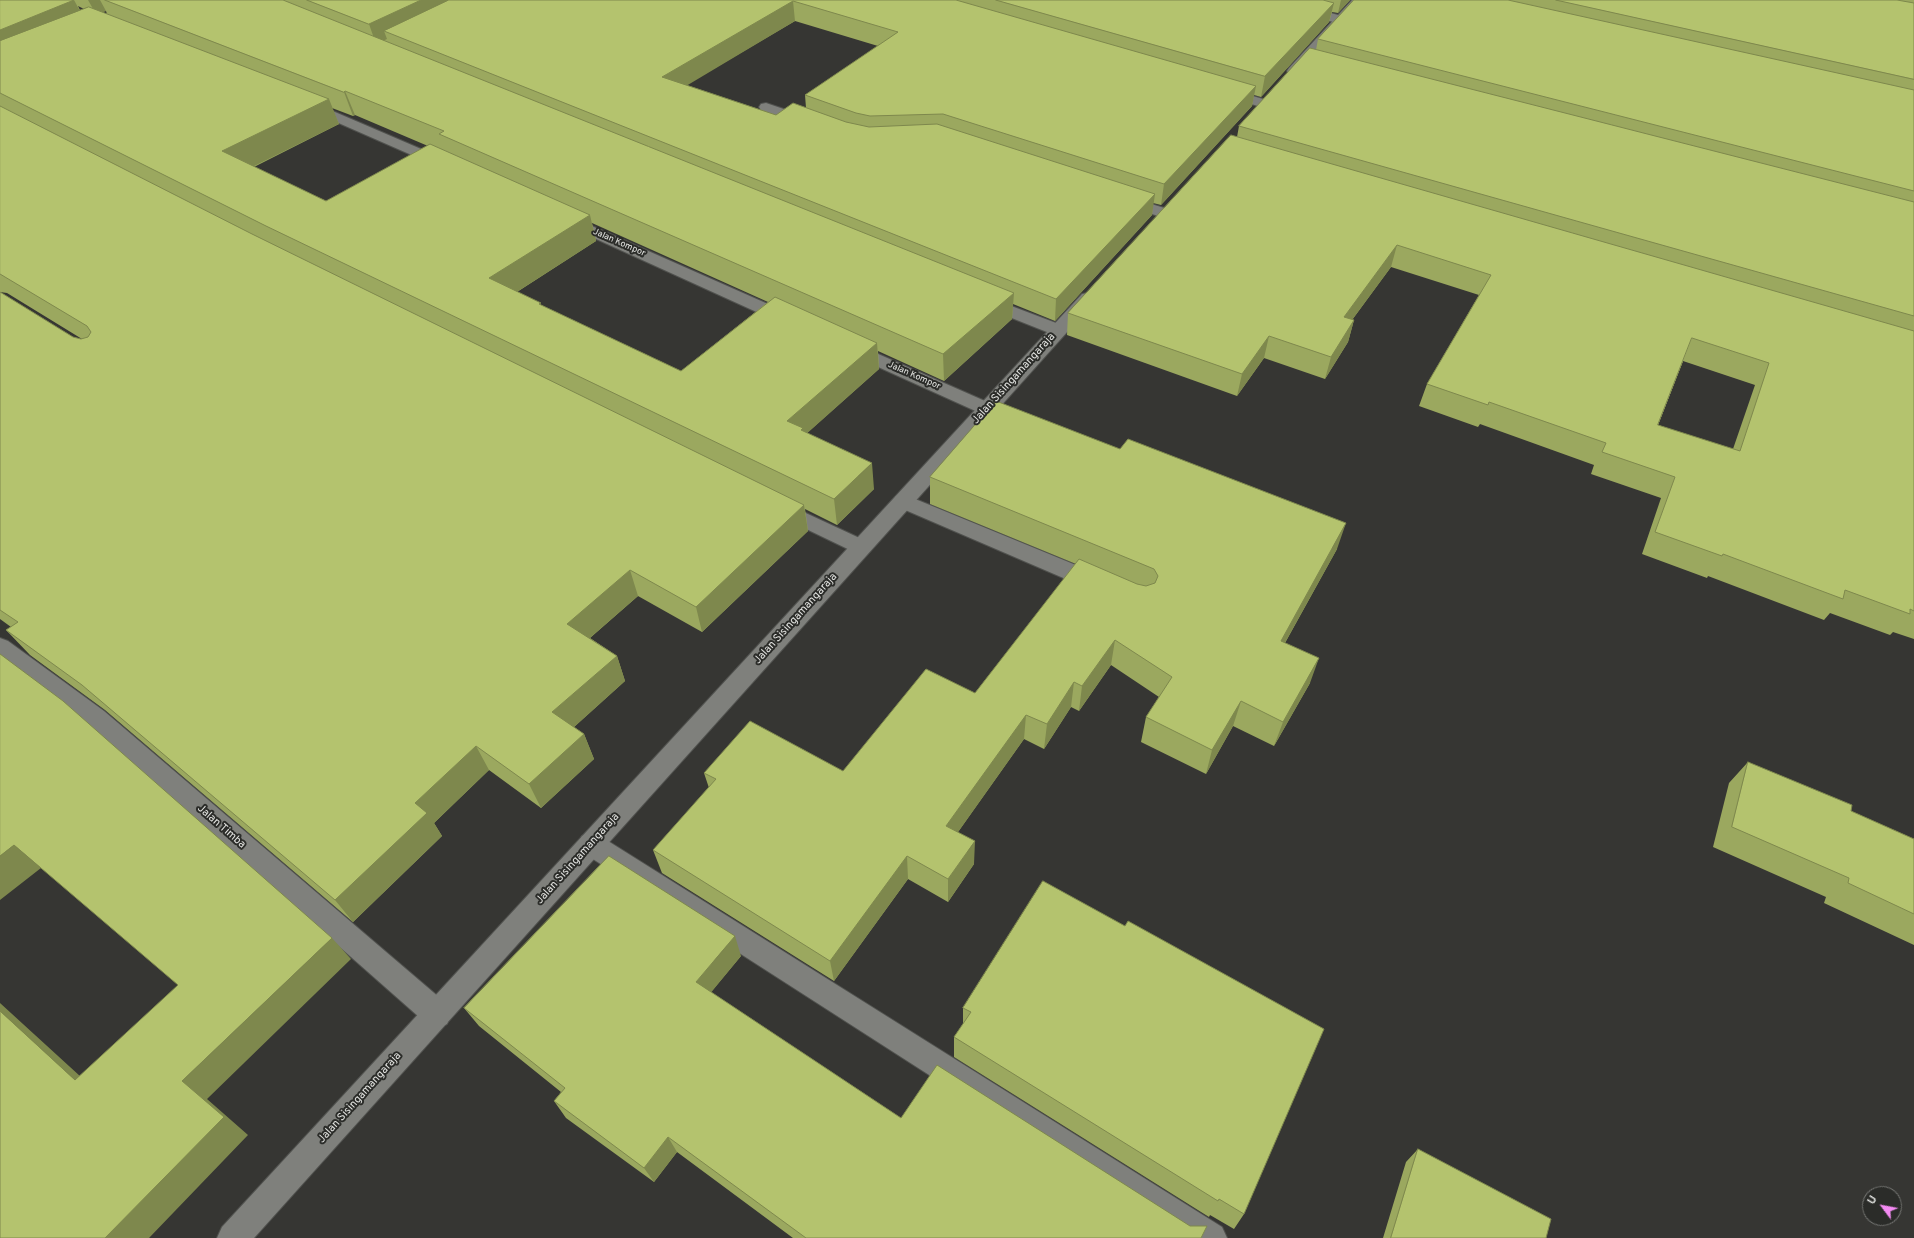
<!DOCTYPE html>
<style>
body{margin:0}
#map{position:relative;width:1914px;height:1238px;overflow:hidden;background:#363633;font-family:Overpass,sans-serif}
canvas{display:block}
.north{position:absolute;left:1862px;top:1186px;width:40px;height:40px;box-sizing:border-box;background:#2b2c29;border:1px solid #757673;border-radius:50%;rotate:302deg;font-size:11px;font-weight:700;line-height:16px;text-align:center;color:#e5e6e3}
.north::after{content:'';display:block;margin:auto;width:14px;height:18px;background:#f38af2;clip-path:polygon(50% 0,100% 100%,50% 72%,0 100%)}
</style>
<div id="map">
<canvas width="1914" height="1238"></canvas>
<div class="north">U</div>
</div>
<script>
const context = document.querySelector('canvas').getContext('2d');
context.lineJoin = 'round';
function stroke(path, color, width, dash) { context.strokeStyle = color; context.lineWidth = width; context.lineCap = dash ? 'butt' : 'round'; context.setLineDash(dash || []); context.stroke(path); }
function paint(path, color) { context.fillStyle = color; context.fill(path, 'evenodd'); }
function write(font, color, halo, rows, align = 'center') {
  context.font = font + ' Overpass,sans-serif'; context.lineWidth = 4; context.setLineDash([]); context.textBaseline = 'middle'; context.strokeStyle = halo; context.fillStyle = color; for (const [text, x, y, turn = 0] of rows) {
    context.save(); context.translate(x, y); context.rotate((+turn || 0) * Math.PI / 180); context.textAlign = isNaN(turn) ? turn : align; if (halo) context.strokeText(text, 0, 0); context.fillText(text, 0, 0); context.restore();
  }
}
const minor = new Path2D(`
 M1260,0H1280L1346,17L1347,20L1341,24L1262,3Z
 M1225,88L1270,101L1272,104L1270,107L1265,108L1220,95L1218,92L1220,89Z
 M307,100L449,161L452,164L449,167H439L302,107L300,104L302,101Z
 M766,103L813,119L815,122L813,125L808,126L761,110L759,107L761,104Z
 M1125,196L1171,210L1173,213L1171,216L1165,218L1119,204L1117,201L1119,198Z
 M567,215L795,316L798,320L795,324L789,325L783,324L561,223L559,220L561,217Z
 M985,296L1064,326L1067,330L1064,334L1058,335L1052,334L979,305L976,301L979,297Z
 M851,342L994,405L996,409L994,413L987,415L980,413L845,352L842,348L845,344Z
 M903,494L1105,577L1108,583L1105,589L1097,591L1089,589L896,506L893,501L896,496Z
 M780,501L868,542L871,547L868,552L861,555L854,552L773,513L770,508L773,503Z
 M0,638L8,641L104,711L447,1004L451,1014L447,1024L437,1028L427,1024L88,725L0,659Z
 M591,833L600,836L1222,1227L1227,1238H1183L582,852L578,844L582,836Z`);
const tertiary = new Path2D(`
 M1352,0H1365L1299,74H1289L1287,71L1289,68Z
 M1088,293L1094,294L1097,298L1094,302L254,1238H217L222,1227L1082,294Z`);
const wall = new Path2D(`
 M0,0H1350L1338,13L1332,12L1329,22L1261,97L1254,95L1252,106L1161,205L1153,203L1152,215L1055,321L1013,304L1012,319L944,381L878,351L879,369L807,433L874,489L837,525L805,509L808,531L702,632L638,596L590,638L617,656L625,681L574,727L584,734L594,759L541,808L489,770L434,823L442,836L353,922L105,710L30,655L6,630L11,627L0,619V292L73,337L81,339H82L7,293L0,292ZM78,6L84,9L80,10ZM106,11L107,14L102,12ZM795,21L878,46L805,95L806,108L776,115L686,85ZM332,108L353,116L355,115L428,146L326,201L254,167L339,124ZM592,223L768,302L681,371L541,305L517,292L596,241Z
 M1354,0H1914V639L1893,632L1890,635L1830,613L1824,620L1708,576L1707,578L1642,554L1661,498L1591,474L1594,465L1480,424L1478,427L1419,406L1427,384L1479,295L1391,267L1352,320H1354L1348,342L1325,379L1264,358L1237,396L1067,335L1068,313L1237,137L1239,126L1316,50L1318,39ZM1683,361L1755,385L1733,449L1658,425Z
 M930,477L1337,549L1285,643L1310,683L1274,746L1233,726L1206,774L1141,742L1146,717L1159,697L1111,665L1079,711L1071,707L1044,749L1024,739L958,832L974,864L948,902L908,879L834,981L662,873L653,850L709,788L704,773L843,771L975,693L1076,564L930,504Z
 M1748,762L1851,811L1914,839V945L1824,903L1826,897L1713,847L1729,783Z
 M1043,881L1244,1214L1234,1229L1210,1215L1209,1217L954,1057V1037L963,1024V1008Z
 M741,956L711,992L901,1118L1201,1238H793L677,1152L654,1182L566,1118L554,1101L561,1092L479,1026L464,1008Z
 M1418,1149L1546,1238H1383L1406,1162Z`);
const shadedWall = new Path2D(`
 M74,0L87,24L0,59V30Z
 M88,0H100L106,11L96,14Z
 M421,0H469L384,31L387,39L376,44L369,24Z
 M1341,0H1350L1338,13Z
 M793,1L795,21L666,98L662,77Z
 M1334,3L1329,22L1261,97L1265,76Z
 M1256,86L1252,106L1161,205L1164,184Z
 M345,91L355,115L353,116L344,92Z
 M329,99L339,124L234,176L222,151Z
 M1155,194L1152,215L1055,321L1056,299Z
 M590,215L596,241L498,304L489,278Z
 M1397,245L1391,267L1338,339L1344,317Z
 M1014,293L1012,319L944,381L943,354Z
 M1354,320L1348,342L1325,379L1331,357Z
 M1269,336L1264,358L1237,396L1242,374Z
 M877,343L879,369L804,436L787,421Z
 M872,463L874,489L837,525L834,499Z
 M804,505L808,531L702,632L696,607Z
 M1346,523L1337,549L1272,666L1281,641Z
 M630,570L638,596L577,649L567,624Z
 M1115,640L1111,665L1079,711L1082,686Z
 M617,656L625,681L563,737L552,712Z
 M1319,658L1310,683L1274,746L1283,722Z
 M1074,682L1071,707L1044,749L1047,724Z
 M1241,701L1233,726L1206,774L1212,750Z
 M1026,715L1024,739L946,849V826Z
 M584,734L594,759L541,808L529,784Z
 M476,746L489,770L434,823L442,836L353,922L335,900L415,803Z
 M975,841L974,864L948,902V879Z
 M14,845L41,868L0,900V856Z
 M907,856L908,879L834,981L830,961Z
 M735,936L741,956L704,1001L696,982Z
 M332,938L351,959L207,1099L248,1135L149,1238H105L182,1081Z
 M0,1003L104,1098L75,1080L0,1011Z
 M668,1137L677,1152L654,1182L644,1168Z`);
const building = new Path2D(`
 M0,0H74L0,30Z
 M105,0H283L1014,293L943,354L439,134L444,131L345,91L344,92Z
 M307,0H421L369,24Z
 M449,0H956L1256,86L1164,184L943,114L870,116L856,113L805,95L898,32L793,1L662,77L776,115L793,103L846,122L869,127L937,124L1155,194L1056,299L384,31Z
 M996,0H1323L1334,3L1265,76Z
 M1354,0H1508L1914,90V191L1318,39Z
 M1556,0H1897L1914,3V79Z
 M89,7L329,99L222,151L326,201L430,144L590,215L489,278L541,303L539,304L681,371L775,297L877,343L787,421L803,428L801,430L872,463L834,499L266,226L0,93V41Z
 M1310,48L1914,202V316L1239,126Z
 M0,106L252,234L804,505L696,607L630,570L567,624L617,656L552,712L584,734L529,784L476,746L415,803L427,813L335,900L82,685L6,630L18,622L0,610V292L73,337L81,339L88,337L91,332L87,326L0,274Z
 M1231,135L1914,331V611L1910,609V614L1845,590L1843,599L1723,554L1722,556L1655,532L1675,477L1602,452L1606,443L1489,402L1488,405L1427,384L1491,275L1397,245L1344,317L1354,320L1331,357L1269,336L1242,374L1068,313ZM1692,338L1769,363L1740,451L1658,425Z
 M996,401L1120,449L1128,439L1346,523L1281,641L1319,658L1283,722L1241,701L1212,750L1146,717L1172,677L1115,640L1082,686L1074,682L1047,724L1026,715L946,826L975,841L948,879L907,856L830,961L653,850L716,779L704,773L750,721L843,771L926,669L975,693L1079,559L1137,584L1146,586L1155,583L1158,576L1154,569L930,477Z
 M0,654L63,701L332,938L182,1081L224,1117L105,1238H0V1011L75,1080L178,985L14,845L0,856Z
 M1748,762L1852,805L1851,811L1914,839V914L1848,883L1849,878L1732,827Z
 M609,856L735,936L696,982L901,1118L937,1065L1190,1226H1207L1201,1238H806L668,1137L644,1168L554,1101L565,1088L464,1008Z
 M1043,881L1125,926L1128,921L1324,1029L1244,1214L1219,1199L1218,1201L954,1037L971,1012L963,1008Z
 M1418,1149L1551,1219L1546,1238H1391Z`);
const farStreetnames = [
 ["Jalan Kompor",619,243,24],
 ["Jalan Kompor",914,376,24]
];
const streetNames = [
 ["Jalan Sisingamangaraja",1014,379,-48],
 ["Jalan Sisingamangaraja",796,619,-48],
 ["Jalan Timba",221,827,41],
 ["Jalan Sisingamangaraja",578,859,-48],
 ["Jalan Sisingamangaraja",360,1098,-48]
];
stroke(minor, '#51524f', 2);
stroke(tertiary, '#51524f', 2);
paint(minor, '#7f807c');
paint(tertiary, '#7f807c');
paint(wall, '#9ba85f');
paint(shadedWall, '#7e884d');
paint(building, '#b4c36e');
stroke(building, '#7e884d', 1);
write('9px', '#e5e6e3', '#2b2c29', farStreetnames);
write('11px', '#e5e6e3', '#2b2c29', streetNames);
</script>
